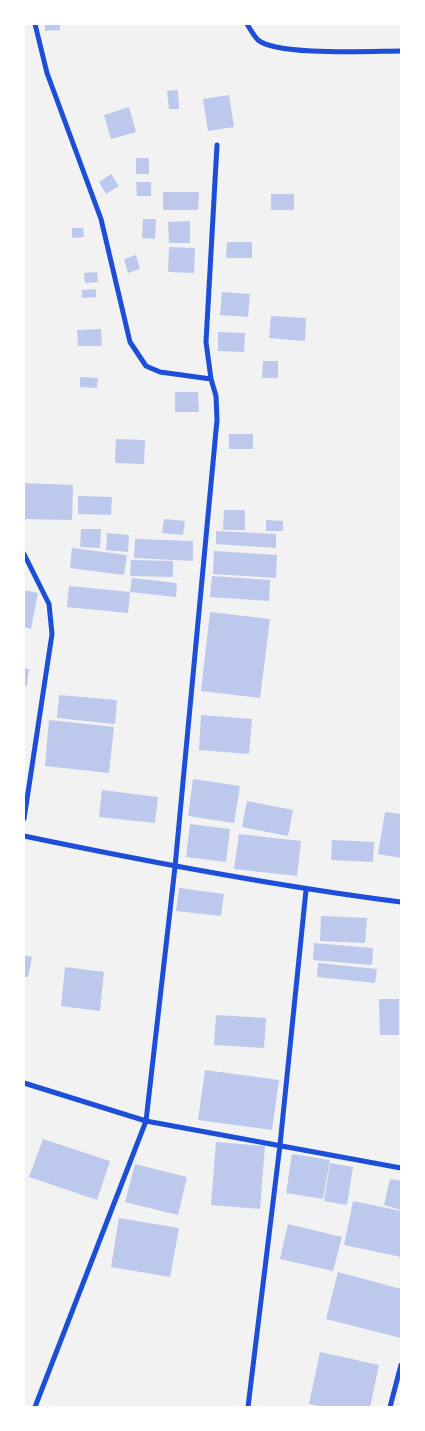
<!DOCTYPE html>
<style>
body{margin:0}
#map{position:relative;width:425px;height:1431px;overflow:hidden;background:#f2f2f2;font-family:Literata,serif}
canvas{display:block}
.frame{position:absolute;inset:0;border:25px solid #fff;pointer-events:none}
</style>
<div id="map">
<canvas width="425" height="1431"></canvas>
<div class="frame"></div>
</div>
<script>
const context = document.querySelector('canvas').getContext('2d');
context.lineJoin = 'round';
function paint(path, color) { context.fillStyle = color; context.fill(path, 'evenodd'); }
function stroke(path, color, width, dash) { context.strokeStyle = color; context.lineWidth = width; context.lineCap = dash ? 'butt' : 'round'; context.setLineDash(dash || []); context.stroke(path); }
const building = new Path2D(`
 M45,24H60V30L45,31Z
 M178,90L179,109H169L167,91Z
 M229,95L234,127L208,131L203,99Z
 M129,107L136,132L111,139L104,115Z
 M136,158H149V174H136Z
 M111,174L119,186L106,194L99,182Z
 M136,182H151V196H137Z
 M163,192H199L198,210H163Z
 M271,194H294V210H271Z
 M143,219H156L155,239L142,238Z
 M190,221V243H169L168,222Z
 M72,228H83L84,237L72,238Z
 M227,242H252V258H226Z
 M169,247L195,248L194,273L168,272Z
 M136,255L140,269L128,273L124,259Z
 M97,272L98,282L85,283L84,273Z
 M96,289V297L82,298V290Z
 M222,292L250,294L248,317L220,315Z
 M271,316L306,318L305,341L269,338Z
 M101,329L102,346H78L77,330Z
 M218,332L245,333L244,352L218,351Z
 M263,361H278V378H262Z
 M80,377L98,378L97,388L80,387Z
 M175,392H198L199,412H175Z
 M229,434H253V449H229Z
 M116,439L145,440L144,464L115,463Z
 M24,483L73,485L72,520L24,519Z
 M78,496L112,497L111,515L78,514Z
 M224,510H245V530H223Z
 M164,519L185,521L183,535L162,533Z
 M266,520L283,521V531H266Z
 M81,529H101L100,548L80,547Z
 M216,531L276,534V548L216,544Z
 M107,533L129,535L128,552L106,550Z
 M135,539L193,541V561L134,558Z
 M72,548L127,555L124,575L70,568Z
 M214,551L277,555L276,578L213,574Z
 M131,560L173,561V577L130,576Z
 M212,576L270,580L269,601L210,597Z
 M132,578L177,583L176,597L130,592Z
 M69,586L130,592L128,613L67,607Z
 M24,590L38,593L31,629L24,627Z
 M210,612L270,619L260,698L201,691Z
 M24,668L29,669L27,686H24Z
 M59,695L117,700L115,724L57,718Z
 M201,715L252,719L249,754L199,750Z
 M49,720L114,727L109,773L45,766Z
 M193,779L240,786L234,823L188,816Z
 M102,790L158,797L155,823L99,817Z
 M247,801L293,810L288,836L242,827Z
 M385,812L401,814V858L378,854Z
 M190,824L230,829L226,862L186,857Z
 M239,834L301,841L297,876L234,869Z
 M332,840L374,842L373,862L331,860Z
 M179,888L224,894L221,916L176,911Z
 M321,916L367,918L365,943L320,941Z
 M314,943L373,948L372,965L313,960Z
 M24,955L32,957L28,977H24Z
 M318,963L377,969L375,983L317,977Z
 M65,967L104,972L100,1011L61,1006Z
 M379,999H399V1035H380Z
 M216,1015L266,1018L264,1048L214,1045Z
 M205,1070L279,1080L272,1130L198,1120Z
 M43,1139L110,1161L97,1200L29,1177Z
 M216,1142L265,1146L260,1209L211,1205Z
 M292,1154L330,1160L323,1199L286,1193Z
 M330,1163L353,1167L347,1205L324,1201Z
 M135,1164L187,1177L178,1215L125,1202Z
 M390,1179L401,1181V1210L384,1205Z
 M353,1201L401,1211V1257L344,1245Z
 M119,1218L179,1228L170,1277L111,1267Z
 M288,1224L342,1237L333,1271L280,1259Z
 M338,1272L401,1289V1338L326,1319Z
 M320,1352L379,1365L370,1407H324L309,1404Z`);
const minor = new Path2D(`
 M247,24C250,29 254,36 258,40C277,56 373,51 401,51
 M211,379L206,342L217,145
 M24,554L49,604L52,634L24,819
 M24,836C149,862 274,886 401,902
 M24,1083L146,1121L401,1168
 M35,1407L146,1121L175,867L217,420L216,396L211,379L160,372L146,366L130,342L101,219L47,73L35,24
 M248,1407L280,1145L306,890
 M390,1407L401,1365`);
paint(building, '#bdc9ec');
stroke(minor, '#1d4ed8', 5);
</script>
